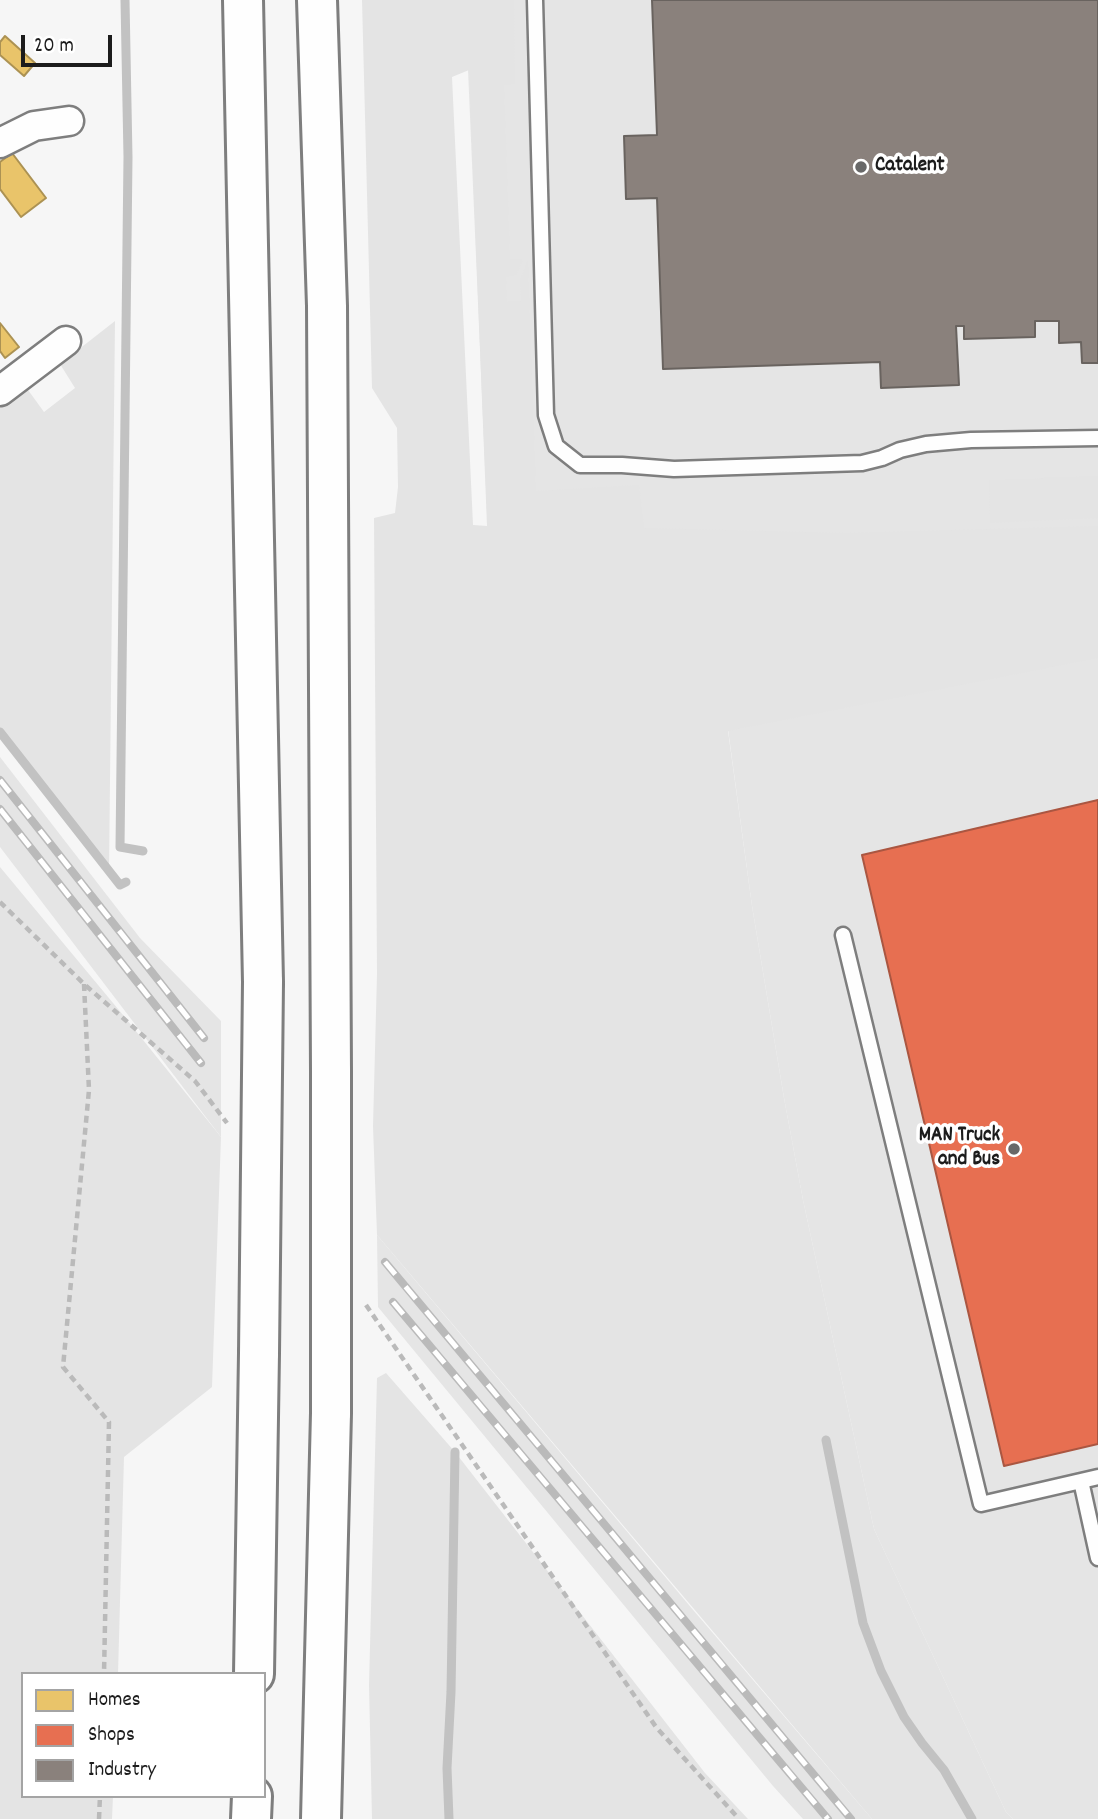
<!DOCTYPE html>
<style>
body{margin:0}
#map{position:relative;width:1098px;height:1819px;overflow:hidden;background:#f6f6f6;font-family:Dekko,sans-serif}
canvas{display:block}
.legend{position:absolute;left:21px;top:1672px;width:245px;height:126px;box-sizing:border-box;background:#fff;border:2px solid #a4a4a4;margin:0;padding:9px 12px;list-style:none;font-size:21px;color:#1c1c1c}
.legend li{display:flex;align-items:center;gap:14px;height:35px}
.legend b{width:35px;border:2px solid #a4a4a4}
.scale{position:absolute;left:21px;top:35px;width:91px;height:32px;box-sizing:border-box;border:4px solid #1c1c1c;border-top:0;padding-left:9px;font-size:21px;line-height:24px;white-space:nowrap;color:#1c1c1c;-webkit-text-stroke:5px #fff;paint-order:stroke}
</style>
<div id="map">
<canvas width="1098" height="1819"></canvas>
<ul class="legend">
<li><b style="height:19px;background:#e9c46a"></b>Homes</li>
<li><b style="height:19px;background:#e76f51"></b>Shops</li>
<li><b style="height:19px;background:#8a817c"></b>Industry</li>
</ul>
<div class="scale">20 m</div>
</div>
<script>
const context = document.querySelector('canvas').getContext('2d');
context.lineJoin = 'round';
function paint(path, color) { context.fillStyle = color; context.fill(path, 'evenodd'); }
function stroke(path, color, width, dash) { context.strokeStyle = color; context.lineWidth = width; context.lineCap = dash ? 'butt' : 'round'; context.setLineDash(dash || []); context.stroke(path); }
function write(font, color, halo, rows, align = 'center') {
  context.font = font + ' Dekko,sans-serif'; context.lineWidth = 7; context.setLineDash([]); context.textBaseline = 'middle'; context.strokeStyle = halo; context.fillStyle = color; for (const [text, x, y, turn = 0] of rows) {
    context.save(); context.translate(x, y); context.rotate((+turn || 0) * Math.PI / 180); context.textAlign = isNaN(turn) ? turn : align; if (halo) context.strokeText(text, 0, 0); context.fillText(text, 0, 0); context.restore();
  }
}
const built = new Path2D(`
 M465,0H1098V1819H1013L1006,1812L874,1529L803,1200L784,1098L752,906L717,648L487,513Z
 M0,757L140,938L221,1021V1137L0,847Z
 M377,1235L694,1611L872,1819H803L773,1786L378,1307Z`);
const green = new Path2D(`
 M362,0H514L515,84L504,85L510,259H523L516,275L506,277L507,302L521,301L520,281L528,260L536,491L639,485L644,528L844,533L1098,526V658L728,731L752,906L784,1098L803,1200L874,1529L1006,1812L1013,1819H872L377,1235L373,1126L377,974L374,518L395,513L398,487L397,428L372,388ZM469,70L487,526L473,525L452,77Z
 M115,321L109,872L0,732V400L23,383L44,412L75,388L60,364Z
 M1098,476V518L990,523L989,480Z
 M0,867L123,1015L221,1137L212,1387L124,1457L118,1674H23V1796H113L112,1819H0Z
 M386,1373L455,1452L705,1773L748,1819H372L369,1685L377,1378Z`);
const homes = new Path2D(`
 M5,36L35,63L24,76L0,55V42Z
 M12,153L46,198L21,217L0,189V162Z
 M0,323L19,347L5,358L0,351Z`);
const shops = new Path2D(`
 M1098,800V1444L1004,1466L862,855Z`);
const industry = new Path2D(`
 M652,0H1098V363H1082L1081,342L1059,343V321H1035V337L964,339V326H956L959,385L881,388L880,362L663,369L657,198L626,199L624,136L657,135Z`);
const stream = new Path2D(`
 M125,0L128,157L120,847L143,851
 M0,732L120,885L126,882
 M826,1440L863,1623L881,1671L904,1717L922,1743L944,1770L972,1819
 M449,1819L447,1768L451,1692L455,1452`);
const path = new Path2D(`
 M0,902L84,984L195,1081L227,1123
 M84,984L89,1090L63,1367L109,1422L104,1674
 M366,1305L656,1727L739,1819
 M99,1819L100,1796`);
const service = new Path2D(`
 M535,0L546,415L556,446L580,465H622L674,469L862,463L882,458L900,450L926,444L971,440L1098,438
 M843,935L981,1504L1098,1477
 M1081,1481L1098,1558`);
const minor = new Path2D(`
 M0,143L34,126L69,121
 M0,391L66,341`);
const motorway = new Path2D(`
 M243,0L263,982
 M317,0L327,306L331,1071
 M254,1674L259,1353
 M251,1819L252,1796
 M321,1819L331,1413`);
const rail = new Path2D(`
 M0,780L204,1038
 M0,809L201,1063
 M385,1262L851,1819
 M393,1302L828,1819`);
const motorwayBridge = new Path2D(`
 M259,1353L263,982
 M331,1413V1071`);
const markers = [
 [861,167,7,"#686868"],
 [1014,1149,7,"#686868"]
];
const poiNames = [
 ["Catalent",875,167],
 ["MAN Truck",1000,1137,"right"],
 ["and Bus",1000,1161,"right"]
];
paint(built, '#e5e5e5');
paint(green, '#e4e4e4');
paint(homes, '#e9c46a');
stroke(homes, '#ac9253', 2);
paint(shops, '#e76f51');
stroke(shops, '#aa5641', 2);
paint(industry, '#8a817c');
stroke(industry, '#69635f', 2);
stroke(stream, '#c2c2c2', 9);
stroke(service, '#7e7e7e', 19);
stroke(minor, '#7e7e7e', 33);
stroke(motorway, '#7e7e7e', 44);
stroke(path, '#bababa', 4.5, [7, 5]);
stroke(service, '#fefefe', 14);
stroke(minor, '#fefefe', 28);
stroke(motorway, '#fefefe', 38);
stroke(rail, '#bababa', 8);
stroke(rail, '#fff', 5, [16]);
stroke(motorwayBridge, '#7e7e7e', 44, []);
stroke(motorwayBridge, '#fefefe', 38);
for (const [x, y, r, color] of markers) { const dot = new Path2D(); dot.arc(x, y, r, 0, 2 * Math.PI); context.fillStyle = color; context.fill(dot); stroke(dot, '#fff', 2.5); }
write('bold 21px', '#1c1c1c', '#fff', poiNames, 'left');
</script>
